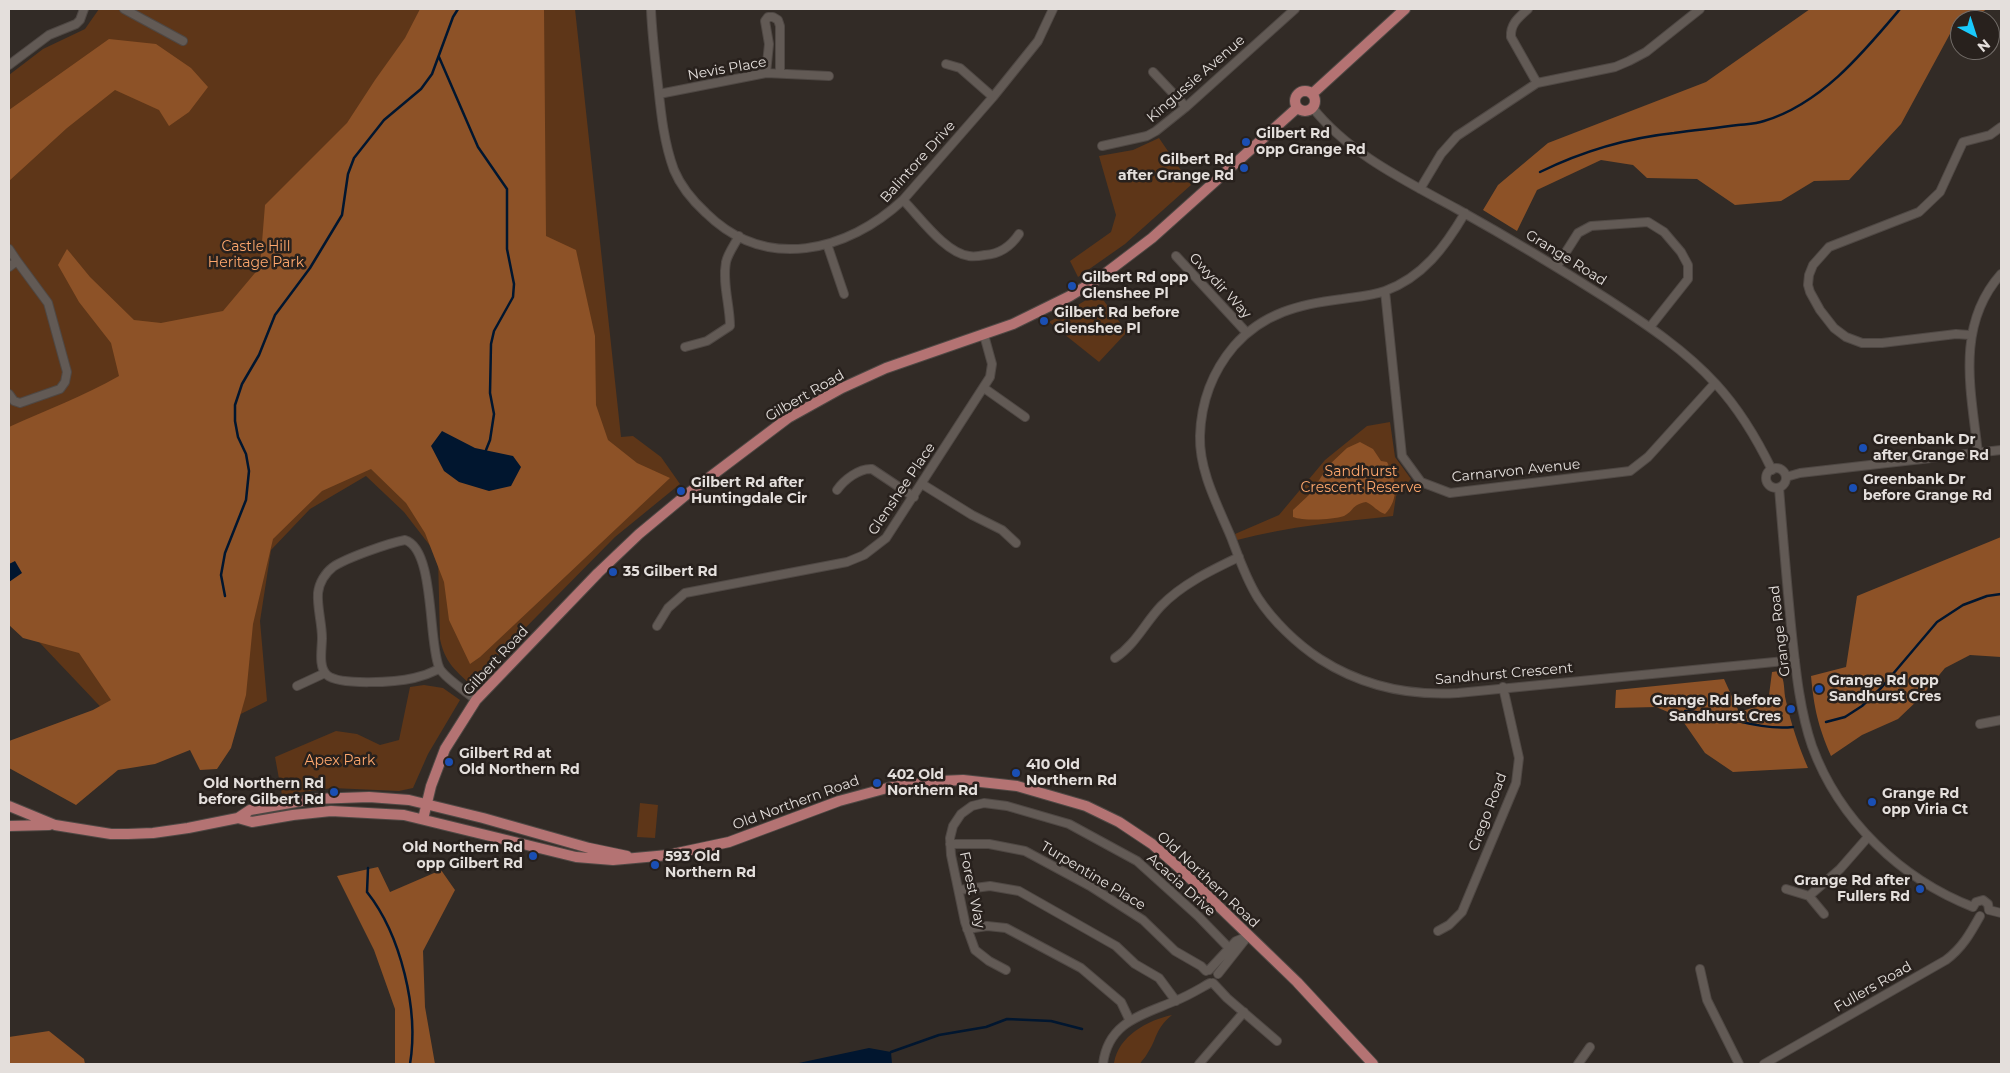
<!DOCTYPE html>
<style>
body{margin:0}
#map{position:relative;width:2010px;height:1073px;overflow:hidden;background:#322b26;font-family:Montserrat,sans-serif}
canvas{display:block}
.frame{position:absolute;inset:0;border:10px solid #e4dfdc;pointer-events:none}
.north{position:absolute;left:1950px;top:10px;width:50px;height:50px;box-sizing:border-box;background:#28211d;border:1px solid #736d69;border-radius:50%;rotate:140deg;font-size:14px;font-weight:700;line-height:20px;text-align:center;color:#e4dfdc}
.north::after{content:'';display:block;margin:auto;width:18px;height:22px;background:#1acafc;clip-path:polygon(50% 0,100% 100%,50% 72%,0 100%)}
</style>
<div id="map">
<canvas width="2010" height="1073"></canvas>
<div class="frame"></div>
<div class="north">N</div>
</div>
<script>
const context = document.querySelector('canvas').getContext('2d');
context.lineJoin = 'round';
function paint(path, color) { context.fillStyle = color; context.fill(path, 'evenodd'); }
function stroke(path, color, width, dash) { context.strokeStyle = color; context.lineWidth = width; context.lineCap = dash ? 'butt' : 'round'; context.setLineDash(dash || []); context.stroke(path); }
function write(font, color, halo, rows, align = 'center') {
  context.font = font + ' Montserrat,sans-serif'; context.lineWidth = 5; context.setLineDash([]); context.textBaseline = 'middle'; context.strokeStyle = halo; context.fillStyle = color; for (const [text, x, y, turn = 0] of rows) {
    context.save(); context.translate(x, y); context.rotate((+turn || 0) * Math.PI / 180); context.textAlign = isNaN(turn) ? turn : align; if (halo) context.strokeText(text, 0, 0); context.fillText(text, 0, 0); context.restore();
  }
}
const green = new Path2D(`
 M99,9H575L621,437L633,436L661,457L680,484L615,537L470,684C454,669 445,662 440,639L438,556L404,512L366,476L310,509L271,550L260,621L267,701L150,759L40,643L9,601V75L43,49L85,29Z
 M1159,138L1191,185L1125,244L1078,277L1070,261L1111,232L1116,215L1099,156L1133,150Z
 M1098,293L1127,332L1099,362L1049,322Z
 M1390,422L1395,457L1411,479L1396,496L1393,516C1340,522 1290,526 1237,540L1235,534L1279,515L1325,460L1367,426Z
 M424,685L443,688L460,700L428,754L413,788L399,791L332,788L282,795L275,757L336,731L357,734L380,745L399,740L410,687Z
 M640,803L658,805L655,838L637,837Z
 M1172,1015C1154,1030 1158,1038 1147,1054C1145,1058 1142,1060 1140,1064H1115L1114,1063C1118,1036 1148,1020 1172,1015Z`);
const forest = new Path2D(`
 M420,9H544L546,236L576,250L595,336L596,405L608,440L637,463L670,478L480,657L470,664L449,620L444,582L425,533L406,503L371,469L322,491L273,539L253,624L246,695L231,748L217,769L200,770L190,750L155,764L118,770L76,805L9,768V741L93,710L111,700L79,653L23,638L9,625V427C46,410 84,396 119,376L111,343L79,302L58,265L67,249L90,277L134,320L161,323L223,311L260,267L265,205L347,123L375,80L405,38Z
 M1810,9H1987L1970,20H1960V27L1951,32L1901,124L1849,180L1814,181L1781,201L1735,205L1697,179L1647,178L1633,165L1601,160L1537,190L1517,231L1483,210L1498,185L1548,143L1706,82Z
 M109,39L156,44L191,68L208,87L189,112L169,126L159,110L115,90L67,128L9,181V110Z
 M1360,442L1373,449L1381,461L1387,462C1396,479 1400,499 1385,514C1378,512 1373,505 1366,502C1351,505 1354,511 1344,516C1333,520 1303,521 1293,517V510L1311,493L1328,466L1347,448Z
 M2001,537V657L1970,655L1945,668L1920,698L1898,719L1862,735L1831,756C1818,726 1814,708 1811,676L1846,667L1857,596Z
 M1779,671C1786,681 1783,691 1786,701C1791,724 1799,747 1808,768L1733,772L1705,753L1680,717L1656,707L1615,708L1616,690L1724,679L1739,712L1768,703L1772,672Z
 M378,867L390,892L441,870L455,890L423,951L425,1007L435,1064H395V1009L374,950L337,876Z
 M49,1031L84,1059L85,1064H9V1037Z`);
const water = new Path2D(`
 M442,431L475,448L513,456L521,467L511,486L489,491L459,482L444,471L431,446Z
 M15,561L22,573L9,582V564Z
 M869,1048L891,1052L892,1064H794Z`);
const stream = new Path2D(`
 M439,57L478,147L507,189V249L514,284L513,297L494,331L491,344L490,393L494,414L490,440L486,450
 M1540,172C1583,151 1627,138 1674,133C1696,130 1717,128 1738,125C1747,124 1756,124 1764,121C1821,104 1863,53 1900,9
 M225,596L221,575L225,553L246,500L249,471L246,454L238,437L235,421V405L242,384L259,355L275,315L310,268L342,215L348,174L354,158L384,120L421,89L432,74L453,17L458,9
 M1685,711C1722,713 1756,731 1793,727
 M1826,722L1845,717L1862,706L1881,688L1937,622L1963,605L1987,596L2001,594
 M368,868L367,892C401,935 419,1010 410,1064
 M891,1052L939,1035L986,1027L1007,1019L1051,1021L1082,1029`);
const minor = new Path2D(`
 M124,9L183,41
 M651,9C652,34 655,59 658,85C661,114 664,143 674,170C681,187 693,201 706,213C766,272 847,252 903,200L993,97L1038,41L1053,9
 M1528,9C1519,17 1510,24 1511,37L1537,83
 M946,64L960,68L993,97
 M9,65L49,35L76,24L80,20L84,9
 M1153,72L1186,107
 M766,73L769,44L765,21L768,17H773L778,20L780,26V73
 M659,94L766,73L829,76
 M1312,107C1349,154 1406,181 1457,209C1509,238 1559,268 1609,300C1647,325 1685,350 1716,384C1739,409 1757,439 1772,470
 M1102,146L1147,136L1156,131L1186,107L1295,9
 M1420,189L1441,154L1457,136L1537,83L1615,67L1629,61L1646,52L1700,9
 M903,200C920,217 945,253 969,256C974,257 980,256 985,255C1000,254 1011,246 1019,234
 M1465,213C1445,247 1423,277 1385,291C1371,296 1356,297 1342,299C1300,304 1263,313 1234,346C1212,372 1201,403 1200,436C1199,471 1218,506 1231,537C1239,558 1246,579 1258,598C1273,621 1297,644 1320,659C1362,686 1409,696 1458,693L1795,660
 M827,244L844,294
 M9,249L17,261
 M1176,256L1247,333
 M1557,266L1578,233L1591,226L1648,222L1664,232L1681,252L1688,265V279L1650,327
 M9,267L17,261L48,303L67,372L65,382L60,389L20,403L14,401L9,394
 M1385,291L1402,456L1421,482L1450,493L1630,471L1648,457L1715,383
 M1970,335L1956,334L1882,343H1862L1846,337L1834,328L1820,310L1810,292L1808,285L1809,275L1813,265L1829,247L1919,212L1940,192L1963,142L1990,135L2001,127
 M685,347L707,341L730,326C730,305 722,283 726,262C728,253 735,244 739,236
 M984,388L1025,417
 M1978,453C1971,390 1955,326 2001,274
 M1766 478a10 10 0 1 1 20 0a10 10 0 1 1-20 0Z
 M1786,477L1800,473L2001,450
 M922,484L972,515L1002,530L1016,543
 M1779,488C1783,537 1787,586 1792,635C1796,672 1800,711 1812,746C1839,820 1901,879 1973,907
 M837,490C844,480 859,468 872,469L914,497
 M657,626L668,608L685,593L847,562L864,555L886,538L990,377L992,364L984,335
 M1115,658C1135,645 1145,623 1161,606C1182,584 1212,570 1239,557
 M439,669C431,673 423,676 414,678C397,682 340,686 327,675C318,667 322,649 322,638C322,623 317,608 318,593C319,583 325,573 333,567C346,558 389,543 405,540C435,549 428,641 439,667C442,676 468,693 476,700
 M297,686L325,673
 M1980,724L2001,720
 M950,844H989L1025,851L1090,886L1143,920L1175,951L1201,966L1206,971
 M1786,889L1809,896
 M959,890L990,886L1019,891L1116,946L1135,964L1159,978L1176,1001
 M1973,907L1976,902L1983,900L1988,904L1989,910
 M1989,910L2001,913
 M1824,914L1809,896L1840,869L1868,837
 M967,929L987,926L1006,928L1081,968L1121,1002L1130,1021
 M1438,931L1449,925L1462,912L1516,783L1519,758L1503,687
 M1700,969L1707,1000L1739,1064
 M1006,970L989,961L975,950L965,922L951,855L950,838L953,826L961,814L972,806L984,803L1007,806L1069,824L1137,861L1198,916L1229,948
 M1209,970L1236,941L1248,936
 M1218,974L1248,936
 M1213,983L1227,998L1277,1041
 M1103,1064C1108,1022 1142,1015 1175,1001C1188,996 1199,989 1210,983
 M1199,1064L1244,1012
 M1578,1064L1590,1047
 M1764,1064L1946,960C1962,948 1970,934 1980,916`);
const major = new Path2D(`
 M1295 101a10 10 0 1 1 20 0a10 10 0 1 1-20 0Z
 M1312,94L1405,9
 M9,806L55,825L111,834H128L153,833L188,828L238,818L250,810L313,799L369,797L409,800L483,818L589,848L627,856
 M238,818L252,822L293,815L331,811L404,815L576,857L613,860L668,855L729,842L839,801L891,787L940,781L963,780L1017,786L1086,806L1119,822L1152,844L1176,865L1297,982L1373,1064
 M423,819L431,786L445,749L476,700L598,573L639,534L686,495L788,418L842,388L886,368L1013,324L1070,296L1098,279L1152,238L1297,108
 M9,826L49,825`);
const markers = [
 [1246,142,5,"#1a4fb4"],
 [1244,168,5,"#1a4fb4"],
 [1072,286,5,"#1a4fb4"],
 [1044,321,5,"#1a4fb4"],
 [1863,448,5,"#1a4fb4"],
 [1853,488,5,"#1a4fb4"],
 [681,491,5,"#1a4fb4"],
 [613,572,5,"#1a4fb4"],
 [1819,689,5,"#1a4fb4"],
 [1791,709,5,"#1a4fb4"],
 [449,762,5,"#1a4fb4"],
 [1016,773,5,"#1a4fb4"],
 [877,783,5,"#1a4fb4"],
 [334,792,5,"#1a4fb4"],
 [1872,802,5,"#1a4fb4"],
 [533,856,5,"#1a4fb4"],
 [655,865,5,"#1a4fb4"],
 [1920,889,5,"#1a4fb4"]
];
const streetNames = [
 ["Nevis Place",727,69,-10],
 ["Kingussie Avenue",1196,79,-41],
 ["Balintore Drive",918,162,-48],
 ["Grange Road",1566,258,32],
 ["Gwydir Way",1220,286,47],
 ["Gilbert Road",805,396,-30],
 ["Carnarvon Avenue",1516,471,-6],
 ["Glenshee Place",902,489,-56],
 ["Grange Road",1780,631,-97],
 ["Gilbert Road",496,661,-47],
 ["Sandhurst Crescent",1504,674,-5],
 ["Old Northern Road",796,803,-20],
 ["Crego Road",1488,812,-69],
 ["Turpentine Place",1093,876,31],
 ["Old Northern Road",1208,880,43],
 ["Acacia Drive",1181,885,42],
 ["Forest Way",972,890,78],
 ["Fullers Road",1873,987,-30]
];
const poiNames = [
 ["Gilbert Rd",1256,134],
 ["opp Grange Rd",1256,150],
 ["Gilbert Rd",1234,160,"right"],
 ["after Grange Rd",1234,176,"right"],
 ["Gilbert Rd opp",1082,278],
 ["Glenshee Pl",1082,294],
 ["Gilbert Rd before",1054,313],
 ["Glenshee Pl",1054,329],
 ["Greenbank Dr",1873,440],
 ["after Grange Rd",1873,456],
 ["Greenbank Dr",1863,480],
 ["before Grange Rd",1863,496],
 ["Gilbert Rd after",691,483],
 ["Huntingdale Cir",691,499],
 ["35 Gilbert Rd",623,572],
 ["Grange Rd opp",1829,681],
 ["Sandhurst Cres",1829,697],
 ["Grange Rd before",1781,701,"right"],
 ["Sandhurst Cres",1781,717,"right"],
 ["Gilbert Rd at",459,754],
 ["Old Northern Rd",459,770],
 ["410 Old",1026,765],
 ["Northern Rd",1026,781],
 ["402 Old",887,775],
 ["Northern Rd",887,791],
 ["Old Northern Rd",324,784,"right"],
 ["before Gilbert Rd",324,800,"right"],
 ["Grange Rd",1882,794],
 ["opp Viria Ct",1882,810],
 ["Old Northern Rd",523,848,"right"],
 ["opp Gilbert Rd",523,864,"right"],
 ["593 Old",665,857],
 ["Northern Rd",665,873],
 ["Grange Rd after",1910,881,"right"],
 ["Fullers Rd",1910,897,"right"]
];
const parkNames = [
 ["Castle Hill",256,247],
 ["Heritage Park",256,263],
 ["Sandhurst",1361,472],
 ["Crescent Reserve",1361,488],
 ["Apex Park",340,761]
];
paint(green, '#5e3618');
paint(forest, '#8d5227');
paint(water, '#01162f');
stroke(stream, '#01162f', 2.5);
stroke(minor, '#4f4844', 10);
stroke(major, '#4f4844', 12);
stroke(minor, '#625a55', 8);
stroke(major, '#b47373', 10);
for (const [x, y, r, color] of markers) { const dot = new Path2D(); dot.arc(x, y, r, 0, 2 * Math.PI); context.fillStyle = color; context.fill(dot); stroke(dot, '#28211d', 2); }
write('14px', '#e4dfdc', '#28211d', streetNames);
write('bold 14px', '#e4dfdc', '#28211d', poiNames, 'left');
write('14px', '#ffa86d', '#28211d', parkNames);
</script>
